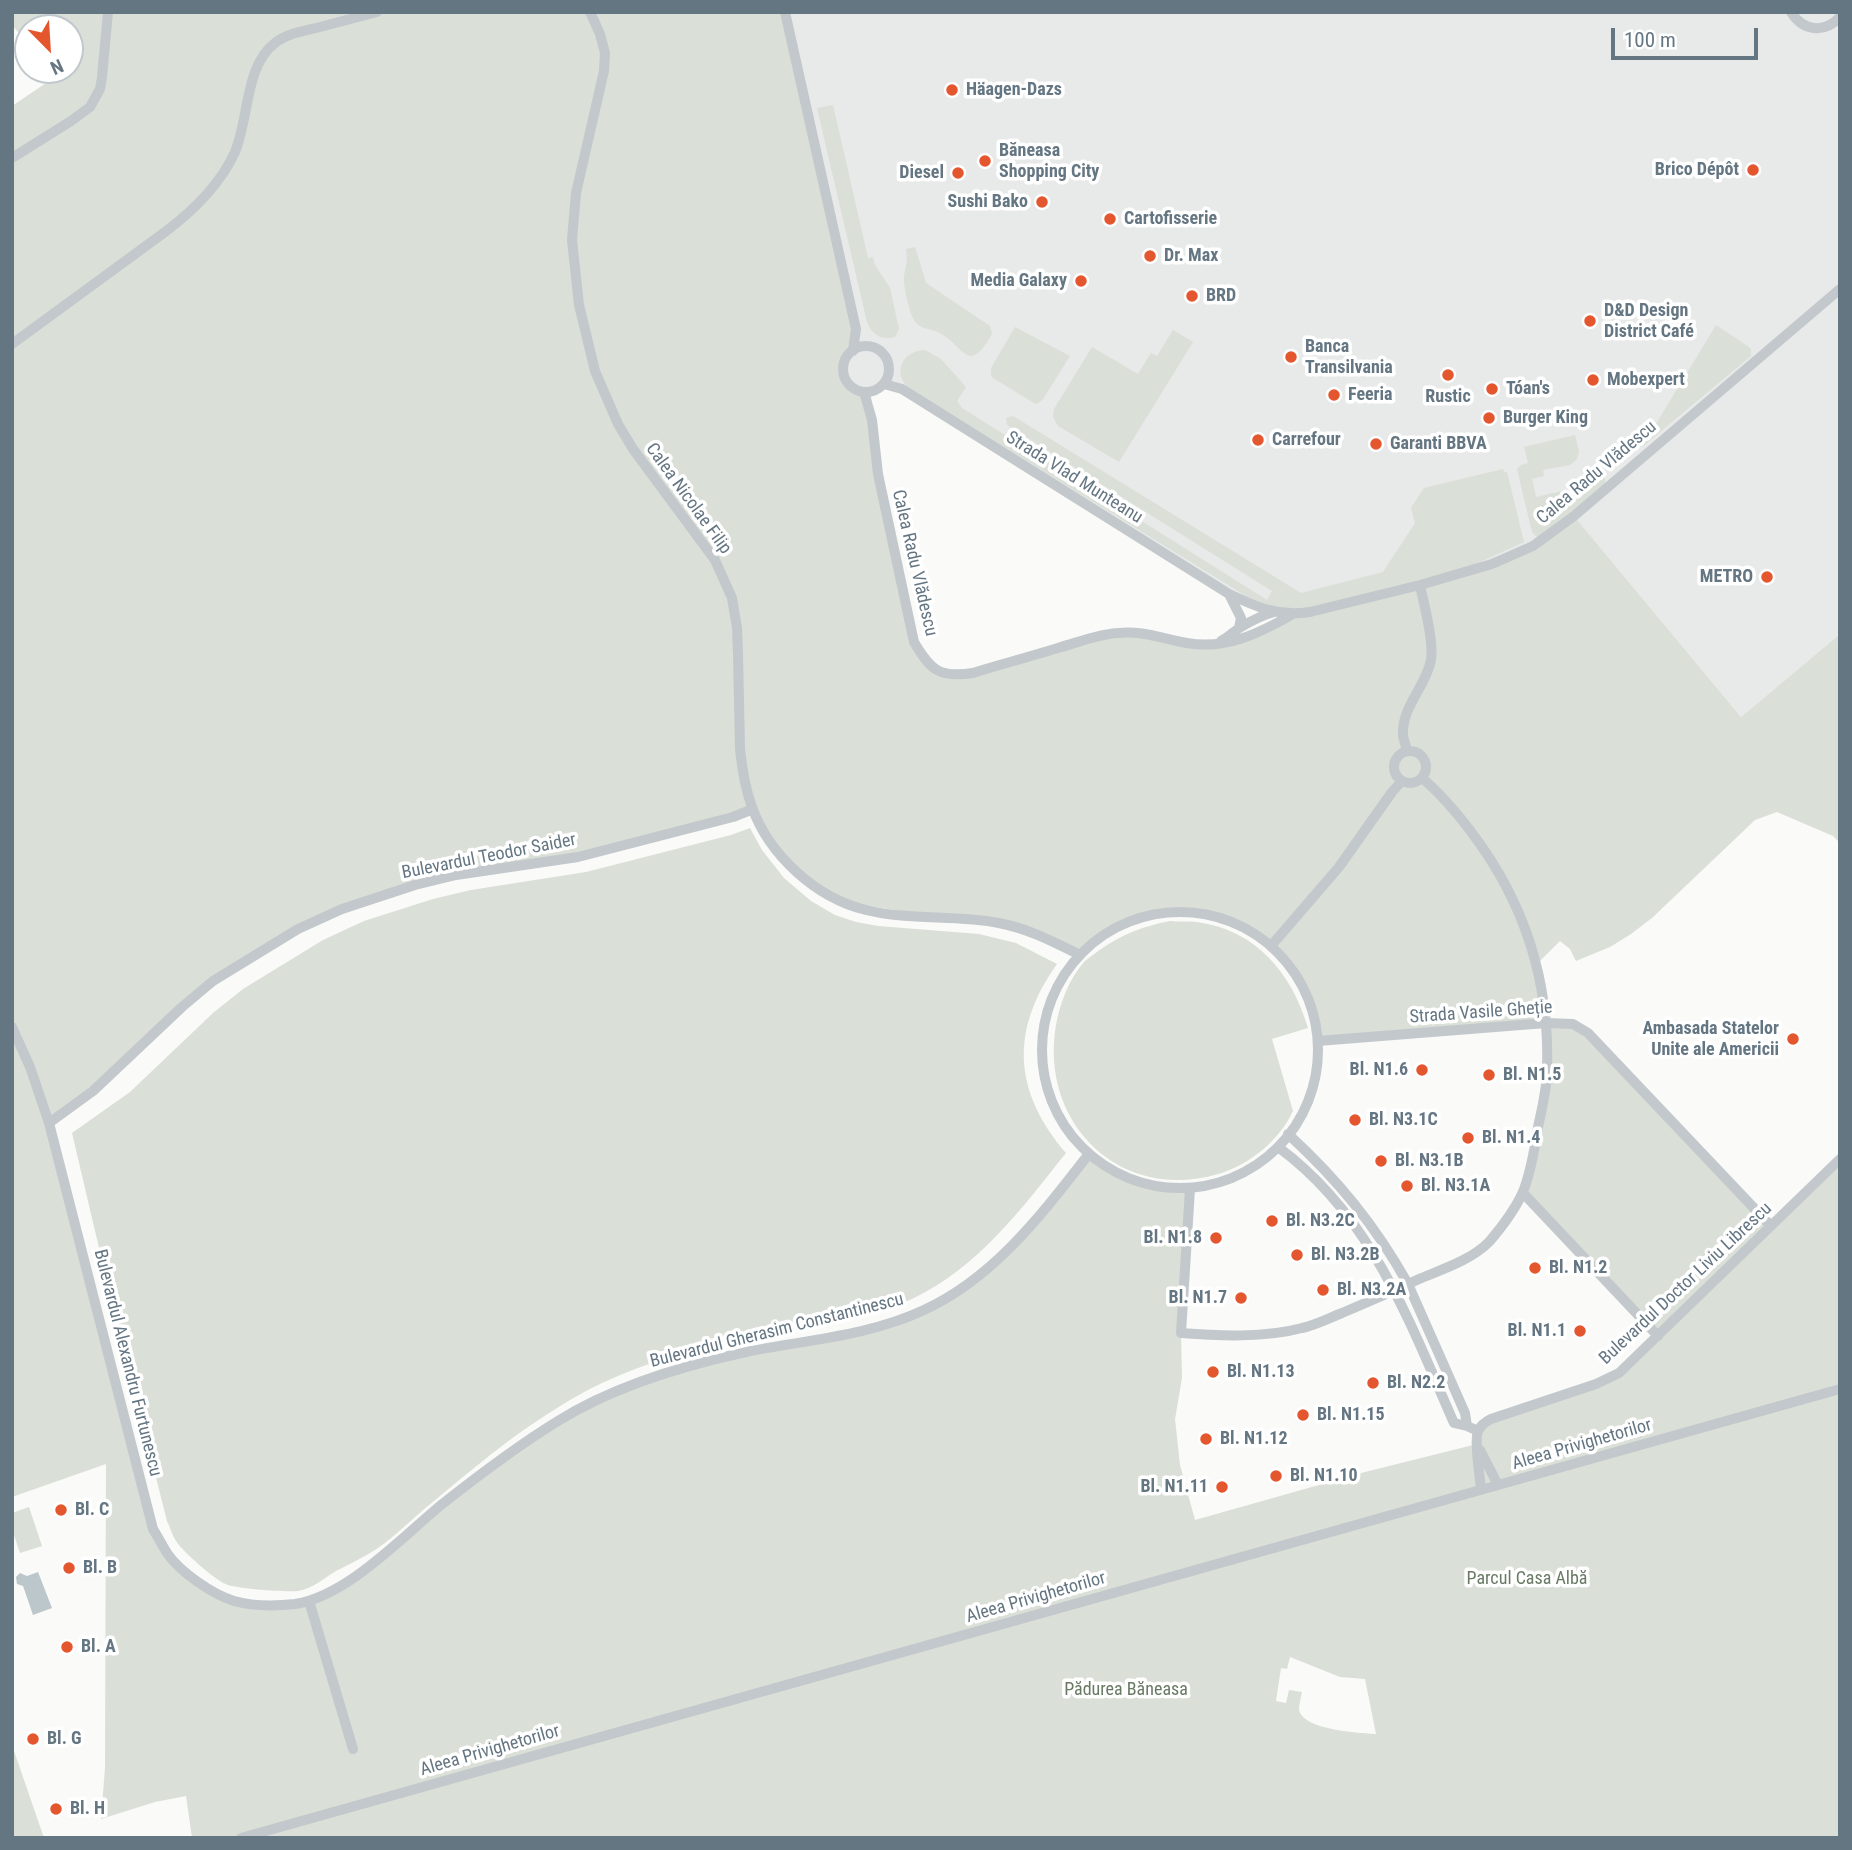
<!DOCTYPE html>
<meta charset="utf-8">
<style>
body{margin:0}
#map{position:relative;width:1852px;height:1850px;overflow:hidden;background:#fafaf8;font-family:"Roboto Condensed",sans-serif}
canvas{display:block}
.frame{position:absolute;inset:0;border:14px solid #657683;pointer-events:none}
.north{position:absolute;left:14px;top:14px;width:70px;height:70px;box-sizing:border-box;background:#fff;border:2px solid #c1c8cd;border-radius:50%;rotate:156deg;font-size:19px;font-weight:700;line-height:28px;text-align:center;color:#657683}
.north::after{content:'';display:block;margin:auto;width:24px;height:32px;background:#e4572e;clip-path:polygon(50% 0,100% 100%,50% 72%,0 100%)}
.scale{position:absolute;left:1611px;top:28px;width:147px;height:32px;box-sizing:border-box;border:4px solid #657683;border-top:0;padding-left:9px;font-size:21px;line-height:24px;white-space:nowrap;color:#657683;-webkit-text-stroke:5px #fff;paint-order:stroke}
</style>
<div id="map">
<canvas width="1852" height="1850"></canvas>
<div class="frame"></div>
<div class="north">N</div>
<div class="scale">100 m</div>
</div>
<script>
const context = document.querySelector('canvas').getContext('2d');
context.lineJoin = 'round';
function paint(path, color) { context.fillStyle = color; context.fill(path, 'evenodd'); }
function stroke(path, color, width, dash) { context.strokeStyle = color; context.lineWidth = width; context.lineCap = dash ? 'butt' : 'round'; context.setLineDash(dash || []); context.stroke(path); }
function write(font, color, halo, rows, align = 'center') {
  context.font = font + ' "Roboto Condensed",sans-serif'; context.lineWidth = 7; context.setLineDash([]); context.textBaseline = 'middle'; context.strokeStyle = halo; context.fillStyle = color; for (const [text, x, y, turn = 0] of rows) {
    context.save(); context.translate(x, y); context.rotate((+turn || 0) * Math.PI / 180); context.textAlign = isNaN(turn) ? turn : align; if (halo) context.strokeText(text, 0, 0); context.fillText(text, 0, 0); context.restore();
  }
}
const built = new Path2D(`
 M785,12H1840V634L1741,717L1574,516L1513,555L1310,612L1229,594L887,379L878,389L872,391L857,390L851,386L846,379L844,367L849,355L860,347Z`);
const green = new Path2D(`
 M12,12H785L860,347C833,359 842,393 871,391C872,481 901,570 922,657L955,675L1118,633L1189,644L1235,642L1293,614L1513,555L1574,516L1741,717L1840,634V843L1833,836L1777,812L1755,820L1652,918L1631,934L1610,947L1576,961L1570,949L1560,941L1537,964L1546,1022L1573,1024L1770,1226L1840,1159V1838H192L186,1796L155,1802L101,1819L105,1768L106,1464L12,1497V106L55,77L49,70H70V28H28V44L12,25ZM753,810L788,863L843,902L1035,932L1078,954C1099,939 1120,924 1144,916C1228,892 1309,958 1318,1041L1546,1023L1542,1109L1523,1193L1657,1336L1607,1379L1480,1427L1477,1444L1365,1472L1195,1520L1180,1465L1175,1419L1182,1378L1181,1332L1190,1189C1152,1188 1118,1180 1088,1155L985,1272L896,1321L689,1366L561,1419L441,1506L328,1593L292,1604L234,1600L180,1568L153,1529L49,1123L213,981L342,909L456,875L578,857ZM1290,1657L1340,1677L1365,1679L1376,1734C1360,1733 1301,1730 1299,1709C1299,1704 1301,1697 1302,1692L1289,1690L1286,1703L1276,1701L1281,1668L1287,1669Z
 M833,105L868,258L873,257L875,265L890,288L899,329L895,337C882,341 871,334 867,322L817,108Z
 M915,247L926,283L990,326L992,334C968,376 965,347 940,333C931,328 918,330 913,318C909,310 903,285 904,276C906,266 908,260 906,249Z
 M1716,325L1749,347L1751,349V356L1642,447Z
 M1015,327L1070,356L1043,399L1037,404L1034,403L993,378L991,375V368Z
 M1173,330L1193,342L1119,462L1058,426L1053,417L1054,409L1092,347L1138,374L1151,353L1157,356Z
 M925,350L941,359L966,387L957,401L962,408L1267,600L1272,591L1007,425L1006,418L1013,416L1301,593L1383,572L1415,523L1411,508L1424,488L1503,469L1504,472H1507L1524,542L1465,569L1296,611L1274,608L1246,596L910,389C892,374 901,351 925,350Z
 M1575,435L1579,451L1577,459L1570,465L1543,470L1544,476L1532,479L1536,497L1588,485L1600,475L1604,476L1606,484L1541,536L1537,537L1532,532L1517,469L1521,465L1528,463L1524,447Z
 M750,828L762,850L784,878L811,901L835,915L856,922L878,926L979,934L1016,943L1057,964C1010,1030 1013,1091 1066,1153C1022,1208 978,1268 912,1299C860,1322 800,1327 745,1338C696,1348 647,1362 602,1383C576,1395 552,1411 528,1427C492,1452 457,1482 423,1510C408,1523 394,1537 378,1548C364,1557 350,1564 336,1571C324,1578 312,1589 298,1591C283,1592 242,1589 228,1585C217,1582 182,1551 176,1541C172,1535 170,1527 167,1521L115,1316L72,1133L130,1092L213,1013L243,989L323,940L364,921L433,899L471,890L586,872L731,835Z
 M1170,921C1179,922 1188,921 1197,922C1256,930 1292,973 1308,1028L1272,1039L1293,1111C1279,1141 1249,1165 1218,1174C1120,1203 1039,1123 1056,1025C1060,1003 1069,979 1084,962C1089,957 1096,953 1101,949C1123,934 1144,926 1170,921Z
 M29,1507L42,1546L20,1553L12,1529V1513Z
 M12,1745L44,1838H12Z`);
const water = new Path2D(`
 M38,1572L52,1608L33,1615L23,1586L17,1584L16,1577L20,1573L27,1576Z`);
const minor = new Path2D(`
 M590,12L600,34L605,53L604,71L576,193L572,240L579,305L595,371L618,424L633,449L715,560L732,598L737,628L738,654L740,749C742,769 745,788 752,807C769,855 816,898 866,910C910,921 956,914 999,923C1029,929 1052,941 1078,954
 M785,12L856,329L853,351
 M1791,12C1803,31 1824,34 1840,17
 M12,158L71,121L90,107L100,89L102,77L108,12
 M12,344L165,232C193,211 220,185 235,152C249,119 245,65 275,43C288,33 304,31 320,27C339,22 358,17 377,12
 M843 369a23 23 0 1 1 46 0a23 23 0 1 1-46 0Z
 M884,384L902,389L1229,594C1257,607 1278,617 1310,612L1420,585L1492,564L1533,546L1574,516L1840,289
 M864,392L872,420L878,474L914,642C931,671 940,678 973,673C1002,664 1032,656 1061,647C1079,642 1099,634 1118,633C1142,630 1163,639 1187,643C1226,650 1260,633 1293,614
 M1229,594L1241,618L1239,628
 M1221,641C1229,637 1234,631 1241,627C1251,621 1263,615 1274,612
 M1394 767a16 16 0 1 1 32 0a16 16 0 1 1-32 0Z
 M1407,751C1406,746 1404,741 1403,736C1401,707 1426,687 1431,660C1434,641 1424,605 1420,585
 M1042 1050a138 138 0 1 1 276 0a138 138 0 1 1-276 0Z
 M1271,946L1339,867L1392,792L1402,781
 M12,1027L30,1067L49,1123L153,1529C158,1537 162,1545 167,1553C180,1572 212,1594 234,1601C252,1606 277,1606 295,1604C347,1596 401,1538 441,1505C479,1475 517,1446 558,1421C614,1386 681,1366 746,1352C805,1340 869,1336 924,1310C994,1278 1042,1214 1088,1155
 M1318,1041L1546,1023L1573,1024L1588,1033L1771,1226
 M49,1123L93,1091L182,1007L213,981L298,929L342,909L415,885L456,875L578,857L733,817L753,809
 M1288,1134C1338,1180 1375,1225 1408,1284L1465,1413L1467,1426
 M1278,1147C1372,1216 1409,1321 1454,1423L1467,1426L1478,1431
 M1190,1189L1181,1333C1219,1336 1265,1338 1302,1328C1316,1325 1329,1318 1342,1313C1368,1302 1394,1291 1419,1279C1443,1269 1471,1260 1489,1242C1501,1228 1514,1211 1522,1194C1530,1176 1535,1147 1538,1127C1542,1108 1547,1089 1547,1070C1550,982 1525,903 1472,833C1457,813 1441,794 1422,778
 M1523,1193L1658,1336
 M1480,1450L1498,1485
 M1481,1490C1480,1476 1474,1441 1478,1431C1481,1425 1485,1422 1491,1419L1596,1384L1619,1373L1840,1159
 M309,1601L353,1749
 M241,1838L1840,1389`);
const markers = [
 [952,90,7,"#e4572e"],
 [985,161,7,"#e4572e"],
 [1753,170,7,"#e4572e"],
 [958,173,7,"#e4572e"],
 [1042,202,7,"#e4572e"],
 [1110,219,7,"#e4572e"],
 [1150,256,7,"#e4572e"],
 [1081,281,7,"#e4572e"],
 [1192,296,7,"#e4572e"],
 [1590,321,7,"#e4572e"],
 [1291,357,7,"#e4572e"],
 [1448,375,7,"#e4572e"],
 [1593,380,7,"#e4572e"],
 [1492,389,7,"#e4572e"],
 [1334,395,7,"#e4572e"],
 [1489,418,7,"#e4572e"],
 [1258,440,7,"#e4572e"],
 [1376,444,7,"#e4572e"],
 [1767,577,7,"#e4572e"],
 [1793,1039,7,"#e4572e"],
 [1422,1070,7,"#e4572e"],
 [1489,1075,7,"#e4572e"],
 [1355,1120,7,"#e4572e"],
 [1468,1138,7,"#e4572e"],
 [1381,1161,7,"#e4572e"],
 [1407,1186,7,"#e4572e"],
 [1272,1221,7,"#e4572e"],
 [1216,1238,7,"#e4572e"],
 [1297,1255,7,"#e4572e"],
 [1535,1268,7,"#e4572e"],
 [1323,1290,7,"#e4572e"],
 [1241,1298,7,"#e4572e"],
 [1580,1331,7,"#e4572e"],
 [1213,1372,7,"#e4572e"],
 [1373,1383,7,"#e4572e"],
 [1303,1415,7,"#e4572e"],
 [1206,1439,7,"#e4572e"],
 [1276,1476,7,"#e4572e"],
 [1222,1487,7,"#e4572e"],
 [61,1510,7,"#e4572e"],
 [69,1568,7,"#e4572e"],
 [67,1647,7,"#e4572e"],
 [33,1739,7,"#e4572e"],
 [56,1809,7,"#e4572e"]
];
const poiNames = [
 ["Häagen-Dazs",966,90],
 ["Băneasa",999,151],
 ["Shopping City",999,172],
 ["Brico Dépôt",1739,170,"right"],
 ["Diesel",944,173,"right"],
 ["Sushi Bako",1028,202,"right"],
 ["Cartofisserie",1124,219],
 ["Dr. Max",1164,256],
 ["Media Galaxy",1067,281,"right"],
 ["BRD",1206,296],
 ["D&D Design",1604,311],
 ["District Café",1604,332],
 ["Banca",1305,347],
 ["Transilvania",1305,368],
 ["Mobexpert",1607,380],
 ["Tóan's",1506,389],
 ["Feeria",1348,395],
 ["Rustic",1448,397,"center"],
 ["Burger King",1503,418],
 ["Carrefour",1272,440],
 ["Garanti BBVA",1390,444],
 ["METRO",1753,577,"right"],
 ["Ambasada Statelor",1779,1029,"right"],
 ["Unite ale Americii",1779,1050,"right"],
 ["Bl. N1.6",1408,1070,"right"],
 ["Bl. N1.5",1503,1075],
 ["Bl. N3.1C",1369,1120],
 ["Bl. N1.4",1482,1138],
 ["Bl. N3.1B",1395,1161],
 ["Bl. N3.1A",1421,1186],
 ["Bl. N3.2C",1286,1221],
 ["Bl. N1.8",1202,1238,"right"],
 ["Bl. N3.2B",1311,1255],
 ["Bl. N1.2",1549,1268],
 ["Bl. N3.2A",1337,1290],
 ["Bl. N1.7",1227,1298,"right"],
 ["Bl. N1.1",1566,1331,"right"],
 ["Bl. N1.13",1227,1372],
 ["Bl. N2.2",1387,1383],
 ["Bl. N1.15",1317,1415],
 ["Bl. N1.12",1220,1439],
 ["Bl. N1.10",1290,1476],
 ["Bl. N1.11",1208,1487,"right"],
 ["Bl. C",75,1510],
 ["Bl. B",83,1568],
 ["Bl. A",81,1647],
 ["Bl. G",47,1739],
 ["Bl. H",70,1809]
];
const streetNames = [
 ["Calea Radu Vlădescu",1597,473,-40],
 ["Strada Vlad Munteanu",1074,478,32],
 ["Calea Nicolae Filip",688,499,54],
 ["Calea Radu Vlădescu",914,563,77],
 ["Bulevardul Teodor Saider",489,857,-11],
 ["Strada Vasile Gheție",1481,1013,-4],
 ["Bulevardul Doctor Liviu Librescu",1686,1284,-43],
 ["Bulevardul Gherasim Constantinescu",777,1331,-14],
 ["Bulevardul Alexandru Furtunescu",127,1363,76],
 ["Aleea Privighetorilor",1582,1445,-16],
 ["Aleea Privighetorilor",1036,1598,-16],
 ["Aleea Privighetorilor",490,1751,-16]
];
const parkNames = [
 ["Parcul Casa Albă",1527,1579],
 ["Pădurea Băneasa",1126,1690]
];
paint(built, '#e8e9e9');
paint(green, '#dadfd7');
paint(water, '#bbc7cb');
stroke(minor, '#c3c8cc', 10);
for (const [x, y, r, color] of markers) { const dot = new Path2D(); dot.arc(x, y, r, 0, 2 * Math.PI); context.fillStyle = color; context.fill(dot); stroke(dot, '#fff', 2.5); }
write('bold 18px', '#657683', '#fff', poiNames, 'left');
write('18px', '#657683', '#fff', streetNames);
write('18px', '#687a64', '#fff', parkNames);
</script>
